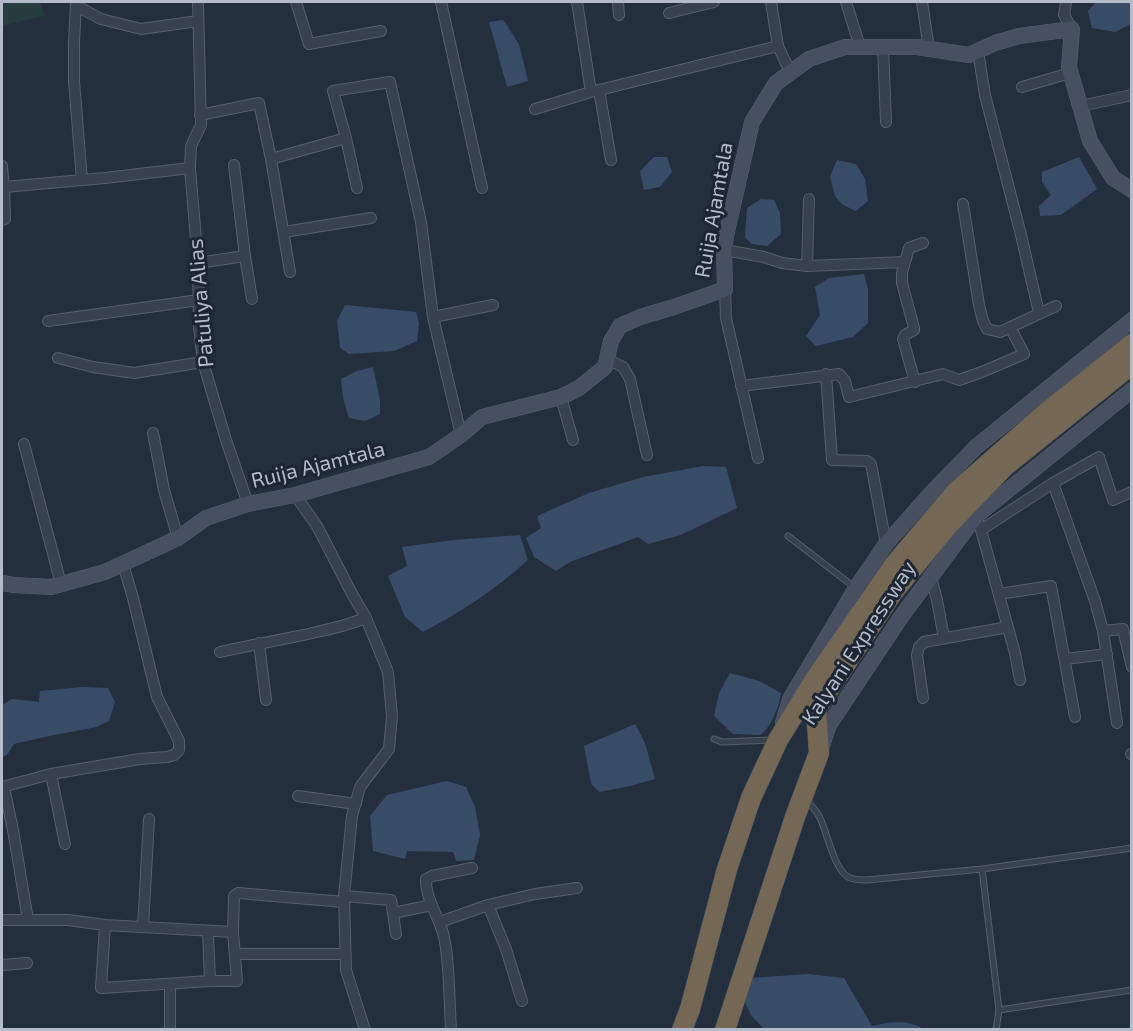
<!DOCTYPE html>
<style>
body{margin:0}
#map{position:relative;width:1133px;height:1031px;overflow:hidden;background:#242f3e;font-family:"Exo 2",sans-serif}
canvas{display:block}
.frame{position:absolute;inset:0;border:3px solid #b4bcc9;pointer-events:none}
</style>
<div id="map">
<canvas width="1133" height="1031"></canvas>
<div class="frame"></div>
</div>
<script>
const context = document.querySelector('canvas').getContext('2d');
context.lineJoin = 'round';
function paint(path, color) { context.fillStyle = color; context.fill(path, 'evenodd'); }
function stroke(path, color, width, dash) { context.strokeStyle = color; context.lineWidth = width; context.lineCap = dash ? 'butt' : 'round'; context.setLineDash(dash || []); context.stroke(path); }
function write(font, color, halo, rows, align = 'center') {
  context.font = font + ' "Exo 2",sans-serif'; context.lineWidth = 6; context.setLineDash([]); context.textBaseline = 'middle'; context.strokeStyle = halo; context.fillStyle = color; for (const [text, x, y, turn = 0] of rows) {
    context.save(); context.translate(x, y); context.rotate((+turn || 0) * Math.PI / 180); context.textAlign = isNaN(turn) ? turn : align; if (halo) context.strokeText(text, 0, 0); context.fillText(text, 0, 0); context.restore();
  }
}
const green = new Path2D(`
 M2,2H41L44,16L2,26Z`);
const water = new Path2D(`
 M1096,2H1131V24L1115,32L1092,28L1088,11Z
 M503,20L519,44L528,81L507,87L489,22Z
 M654,157H667L672,172L660,187L644,190L640,171Z
 M1079,157L1097,189L1061,215L1040,216L1039,206L1051,195L1042,182V172Z
 M837,160L856,164L865,179L868,201L856,211L843,205L835,196L830,177Z
 M761,199L774,200L780,213L781,234L767,246L752,244L745,238L747,208Z
 M864,274L868,289V323L853,337L816,346L806,336L820,315L815,287L829,278Z
 M345,305L416,312L419,323L417,341L394,351L349,354L340,348L337,321Z
 M373,367L380,400V414L365,421L349,418L343,398L341,379L357,371Z
 M703,466L726,467L737,508L681,535L648,544L638,537L570,562L556,571L534,557L526,538L541,528L537,516L589,493L643,477Z
 M520,535L528,560C496,589 461,612 423,632L405,617L388,576L407,566L402,547L453,540Z
 M730,673L759,681L781,693C778,709 773,723 761,735L733,734L714,716L719,693Z
 M82,687L108,688L115,702L109,721L97,727L49,736L14,744L7,755L2,757V705L12,699L39,702L40,691Z
 M635,724L645,743L655,779L630,786L599,792L591,783L584,746Z
 M447,781L466,787L475,807L480,835L474,860L456,861L453,852L407,851L405,859L373,851L370,816L387,795Z
 M809,974L844,978L872,1026C888,1022 909,1019 923,1029H764L751,1015L742,996L749,978Z`);
const lane = new Path2D(`
 M788,536L854,587
 M714,739L722,742L773,740
 M805,799C811,805 816,810 820,818C827,832 834,869 848,877C853,880 861,880 867,880L982,869L1132,848
 M982,869L999,1010L996,1030
 M999,1010L1132,990`);
const street = new Path2D(`
 M76,2L74,43V81L82,180
 M198,2L201,125L191,146L190,168L198,263L199,327L203,362L226,440L248,504
 M296,2L309,44L381,31
 M441,2L482,188
 M577,2L591,92
 M618,2L619,15
 M771,2L778,46L790,72
 M846,2L860,47
 M922,2L929,49
 M1066,2L1064,15L1072,29
 M77,6L101,19L141,29L198,21
 M669,13L714,2
 M883,47L886,122
 M978,51L985,95L1021,235L1039,313
 M1022,87L1070,73
 M599,90L611,160
 M1080,106L1132,95
 M535,109L591,92L778,46
 M200,115L259,103L271,159L290,272
 M346,138L357,188
 M271,159L346,138L333,91L390,82L421,222L433,317L461,435
 M234,165L245,256L252,299
 M2,166L4,187
 M963,204L979,305L983,321L987,329L1000,332L1056,306
 M2,220L5,219L4,187L105,178L190,168
 M284,232L371,218
 M724,250L764,257L782,263L807,266L905,262
 M198,263L245,256
 M807,266L809,199
 M725,289L726,318L758,458
 M433,317L493,305
 M48,321L199,300
 M58,358L93,367L134,373L203,362
 M607,359L623,367L630,379L647,455
 M826,374L832,460L867,461L871,464L886,544
 M915,382L903,339L905,335L914,330V328L902,283V273L909,248L923,243
 M741,386L839,374L845,381L849,397L943,374L959,380L982,372L1024,354L1010,327
 M561,397L573,440
 M153,433L164,490L178,538
 M24,444L61,584
 M1053,483L1095,601L1103,631L1117,723
 M295,495L317,526L351,592L366,618L388,672L392,716L389,749L360,787L352,816L344,896L346,970L365,1030
 M976,516L981,530L1053,483L1099,457L1113,500L1132,492
 M981,530L1015,653L1020,680
 M931,577L937,600L944,638
 M999,594L1051,586L1075,717
 M1103,631L1123,629L1132,667
 M259,643L266,700
 M220,652C254,644 288,639 321,631C337,628 352,623 366,618
 M1065,659L1107,654
 M923,698L917,655L919,647L924,642L1008,627
 M1131,754H1132
 M51,774L65,844
 M2,787L51,774L140,759L167,757L174,755L179,750V741L157,697L133,598L123,564
 M4,787L13,830L28,920
 M298,796L356,804
 M344,896L391,900L396,934
 M488,905L506,949L522,1001
 M393,913L432,905
 M2,920H68L105,925
 M440,922L488,905L535,894L577,888
 M105,925L233,932L237,981H210L101,988Z
 M143,927L149,819
 M208,932L210,981
 M233,932L234,896L238,893L344,902
 M235,954H345
 M2,965L27,963
 M170,984V1030
 M451,1029C449,1001 450,964 444,937C440,918 425,899 426,879L432,876L472,868`);
const secondary = new Path2D(`
 M2,583L14,585L51,587L105,572L178,538L206,518L248,504L295,495L429,457L461,435L482,417L561,397L579,388L605,367L611,341L620,326L640,317L674,307L725,289L724,250L726,236L752,122L776,83L809,59L845,47H917L969,55L995,43L1019,36L1072,29L1069,67L1090,141L1113,178L1132,190
 M783,723L790,699L856,588L886,544L934,490L976,447L1132,320
 M821,748L829,725L901,617L976,516L1132,390`);
const highway = new Path2D(`
 M682,1030L690,1009L727,869L751,798L778,740L816,678L895,564L956,492L1047,412L1132,344
 M725,1030L795,817L819,753L816,709L893,592L950,523L1005,466L1132,364`);
const streetNames = [
 ["Ruija Ajamtala",714,210,-80],
 ["Patuliya Alias",201,303,-95],
 ["Ruija Ajamtala",318,465,-14],
 ["Kalyani Expressway",859,643,-57]
];
paint(green, '#263c3f');
paint(water, '#394c67');
stroke(lane, '#565f6c', 7);
stroke(street, '#565f6c', 12);
stroke(secondary, '#565f6c', 16);
stroke(highway, '#434c59', 21);
stroke(lane, '#38414e', 5);
stroke(street, '#38414e', 10);
stroke(secondary, '#465061', 15);
stroke(highway, '#746855', 20);
write('21px', '#b4bcc9', '#1d2633', streetNames);
</script>
